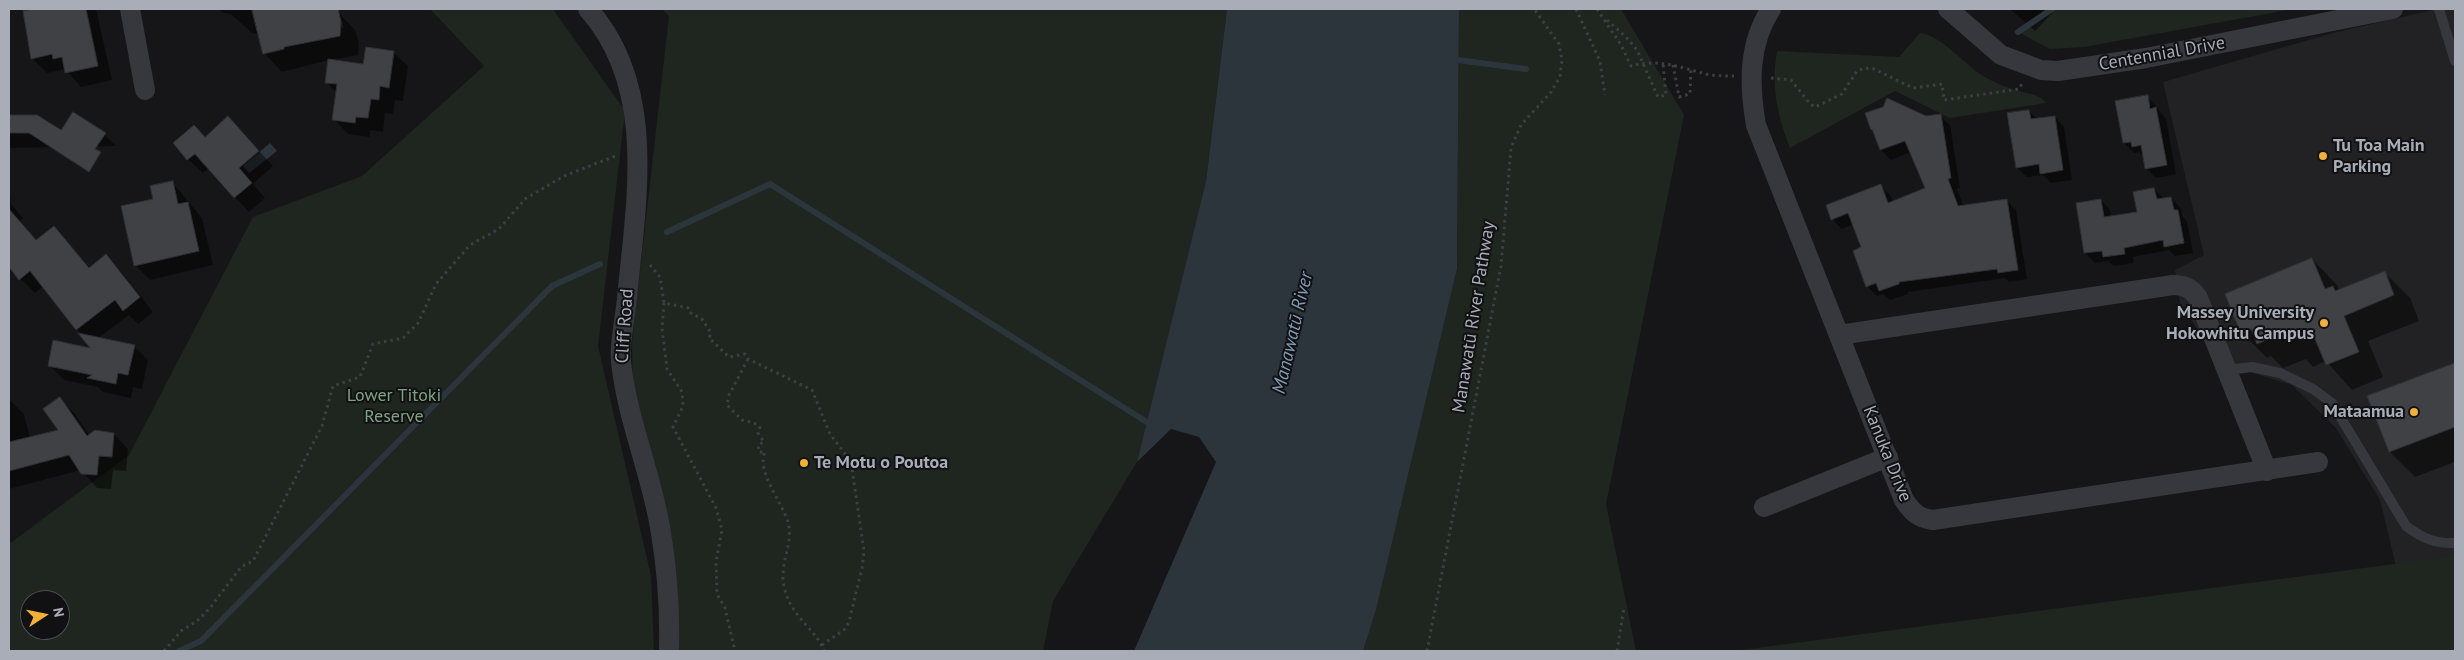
<!DOCTYPE html>
<meta charset="utf-8">
<style>
body{margin:0}
#map{position:relative;width:2464px;height:660px;overflow:hidden;background:#161618;font-family:"PT Sans",sans-serif}
canvas{display:block}
.frame{position:absolute;inset:0;border:10px solid #a8adb8;pointer-events:none}
.north{position:absolute;left:20px;top:590px;width:50px;height:50px;box-sizing:border-box;background:#111113;border:1px solid #4d4f55;border-radius:50%;rotate:79deg;font-size:14px;font-weight:700;line-height:20px;text-align:center;color:#a8adb8}
.north::after{content:'';display:block;margin:auto;width:18px;height:22px;background:#f2b134;clip-path:polygon(50% 0,100% 100%,50% 72%,0 100%)}
</style>
<div id="map">
<canvas width="2464" height="660"></canvas>
<div class="frame"></div>
<div class="north">N</div>
</div>
<script>
const context = document.querySelector('canvas').getContext('2d');
context.lineJoin = 'round';
function paint(path, color) { context.fillStyle = color; context.fill(path, 'evenodd'); }
function stroke(path, color, width, dash) { context.strokeStyle = color; context.lineWidth = width; context.lineCap = dash ? 'butt' : 'round'; context.setLineDash(dash || []); context.stroke(path); }
function write(font, color, halo, rows, align = 'center') {
  context.font = font + ' "PT Sans",sans-serif'; context.lineWidth = 4; context.setLineDash([]); context.textBaseline = 'middle'; context.strokeStyle = halo; context.fillStyle = color; for (const [text, x, y, turn = 0] of rows) {
    context.save(); context.translate(x, y); context.rotate((+turn || 0) * Math.PI / 180); context.textAlign = isNaN(turn) ? turn : align; if (halo) context.strokeText(text, 0, 0); context.fillText(text, 0, 0); context.restore();
  }
}
const built = new Path2D(`
 M2437,9H2455V591L2405,603L2380,500L2336,428L2292,385L2233,367L2207,344L2180,303L2175,270L2204,255L2163,82L2333,33Z`);
const green = new Path2D(`
 M430,9H553L625,111L598,346L651,576L654,651H9V544L129,455L253,217L362,176L484,66ZM30,600H60V630H30Z
 M662,9H1227L1206,181L1137,462L1053,601L1043,651H675L633,390L632,342L669,16Z
 M1459,9H1621L1684,115L1606,504L1636,651H1363L1376,610L1457,269Z
 M2052,9H2293L2084,47L2050,49L2018,32Z
 M1920,33C1941,35 1964,64 1983,76C1994,82 2007,88 2019,91C2030,94 2039,94 2046,103L1950,118L1895,91L1790,148C1777,115 1771,86 1777,51L1899,57Z
 M2455,556V651H1734Z`);
const water = new Path2D(`
 M1227,9H1459L1457,269L1376,610L1363,651H1134L1216,462L1199,437L1171,429L1137,462L1206,181Z
 M270,143L277,151L249,173L243,166Z`);
const shadow = new Path2D(`
 M27,9H96L112,80L81,87L65,69L47,73L32,58Z
 M219,9H335L355,30L359,42L358,55L330,60L364,65L393,52L408,66L403,101L395,100L393,114L385,113L383,132L370,130V137L348,134L334,119L337,93L326,82L329,60L282,72L264,53L259,34L252,33L231,14L223,13ZM336,13H339L344,28H341Z
 M2010,9H2056L2035,31Z
 M2147,96L2166,119L2176,174L2156,178L2146,168L2143,156L2139,152L2134,153L2124,143L2117,102Z
 M2029,111L2038,120L2055,117L2064,127L2072,180L2051,183L2043,175L2027,177L2017,168Z
 M1866,114L1926,118L1940,116L1950,125L1960,188L1957,189L1964,207L2006,200L2016,210L2027,279L2009,282L2005,278L1908,292V294L1890,300L1883,294L1877,296L1867,286L1863,248L1854,224L1842,229L1832,219L1880,185L1890,195L1893,202L1927,188L1911,152L1891,160L1881,150Z
 M37,116L62,132L103,133L116,146L9,148V117Z
 M228,118L273,166L253,184L265,198L249,212L209,168L203,173L188,159Z
 M9,181L11,204L23,218L20,221L37,241L54,227L90,268L106,256L120,270L153,312L138,324L129,315L98,338L134,346L148,360L142,389L133,387L131,398L103,392L98,387L64,380L49,365L93,350L44,286L35,293L9,267Z
 M172,182L202,218L213,265L150,280L135,265L155,200Z
 M2154,189L2164,199L2171,198L2181,208L2182,216L2187,221L2193,253L2175,256L2169,250L2133,257L2134,263L2114,266L2108,261L2095,263L2085,253L2077,204L2101,200L2110,210L2111,217L2138,213Z
 M2312,259L2337,285L2340,291L2384,272L2410,298L2419,321L2368,341L2383,377L2352,390L2326,361L2313,367L2306,359L2283,368L2271,356L2267,358L2242,333Z
 M2455,364V462L2415,477L2390,452L2369,397Z
 M9,399L24,414L30,438L60,430V399L74,413L90,436L114,434L128,449L126,471L113,470L111,489L97,488L81,470L9,489Z`);
const stream = new Path2D(`
 M2018,32L2052,9
 M1450,59L1526,69
 M667,232L770,184L1153,426
 M179,651L201,641L552,286L600,264`);
const building = new Path2D(`
 M35,9H86L98,66L65,73L62,57L53,59L52,54L31,59L23,11Z
 M252,9H338L341,22L340,36L284,47V49L263,54Z
 M366,47L394,51L389,88L380,86L379,100L371,99L368,118L356,117L355,123L332,120L337,84L325,83L328,59L363,64Z
 M2148,95L2150,109L2156,107L2167,165L2145,169L2141,145L2132,147L2131,142L2123,143L2115,101Z
 M1887,98L1926,116L1941,114L1951,178L1948,179L1958,206L2007,199L2018,270L1998,273L1997,269L1899,282V284L1879,291L1876,283L1866,287L1853,251L1861,247L1848,213L1831,220L1826,205L1881,184L1888,203L1925,188L1905,141L1880,150L1872,129L1871,130L1865,113L1883,107Z
 M2029,110L2031,119L2055,116L2063,170L2040,174L2039,164L2016,168L2007,113Z
 M73,112L106,133L95,149L101,152L89,172L29,133H9V115H37L61,130Z
 M228,116L259,151L239,168L252,183L234,198L195,154L187,160L173,143L194,125L205,137Z
 M173,181L178,204L188,202L199,251L134,266L121,206L153,199L150,186Z
 M2154,188L2157,199L2171,197L2174,210H2178L2184,243L2164,247L2163,240L2124,248L2125,254L2103,257L2102,251L2084,253L2076,203L2101,199L2104,217L2137,212L2133,192Z
 M9,209L36,240L54,226L89,268L106,254L140,297L123,311L115,300L76,330L30,271L19,280L9,267Z
 M2312,258L2325,289L2333,286L2335,291L2385,271L2394,295L2344,316L2359,352L2326,365L2312,332L2287,342L2283,333L2257,344L2251,329L2241,334L2225,294Z
 M78,333L135,345L128,375L118,373L116,384L87,378L92,375L48,366L53,340L90,348Z
 M2455,363V427L2389,452L2367,396Z
 M60,397L87,436L95,430L114,433L112,457L99,456L97,475L81,474L69,455L9,471V442L58,430L43,409Z`);
const path = new Path2D(`
 M1576,9L1600,61L1605,95
 M1597,9L1621,45L1631,66C1662,58 1680,68 1710,75C1718,76 1726,76 1734,76
 M1607,20L1626,37L1637,50L1658,97L1666,95L1663,63
 M1673,65L1679,97L1690,94L1691,69
 M1771,78L1791,80L1810,104L1815,107L1842,94L1857,71L1865,68L1874,69L1913,88L1942,84L1944,100L2019,89L2023,82
 M650,265L660,277L664,303L688,308L689,312L702,319L711,333L709,338L729,357L745,354L748,359L812,390L830,434L851,462L864,551L862,568L849,622L845,629L822,645
 M664,303L662,328L667,369L682,392L683,406L673,427L716,508L722,530L716,562L717,594L725,608L735,651
 M748,359L729,395L727,405L742,420L757,424L760,428L758,433L764,442L758,445L759,452H765C756,471 782,502 788,522C793,542 783,557 783,575C782,582 786,595 789,601C798,621 818,633 824,651
 M164,651L181,631L197,621L210,608L241,567L253,561L322,426L333,386L360,377L373,344L403,338L418,323L436,284L470,245L499,229L525,199L564,176L618,155
 M1427,651L1501,266L1511,148L1521,125L1551,92L1560,77L1562,60L1559,44L1534,9
 M1617,651L1624,607`);
const lane = new Path2D(`
 M2439,9L2455,61
 M2227,370L2252,367L2280,373L2313,389L2332,403L2406,526C2422,538 2435,544 2455,543`);
const street = new Path2D(`
 M130,9L145,90
 M588,9C658,87 636,202 627,298C625,321 618,347 622,370C629,423 651,474 660,527C667,567 670,610 669,651
 M1771,9C1748,44 1749,85 1756,125L1904,500C1912,512 1918,518 1933,520L2318,462
 M1948,9L2001,55L2041,70L2058,71L2146,58L2393,9
 M1839,335L2173,285C2185,285 2191,288 2198,298L2267,471
 M1764,507L1888,457`);
const markers = [
 [2323,156,5,"#f2b134"],
 [2324,323,5,"#f2b134"],
 [2414,412,5,"#f2b134"],
 [804,463,5,"#f2b134"]
];
const streetNames = [
 ["Centennial Drive",2162,54,-10],
 ["Manawatū River Pathway",1474,317,-81],
 ["Cliff Road",625,326,-86],
 ["Kanuka Drive",1887,454,68]
];
const poiNames = [
 ["Tu Toa Main",2333,146],
 ["Parking",2333,167],
 ["Massey University",2314,313,"right"],
 ["Hokowhitu Campus",2314,334,"right"],
 ["Mataamua",2404,412,"right"],
 ["Te Motu o Poutoa",814,463]
];
const parkNames = [
 ["Lower Titoki",394,396],
 ["Reserve",394,417]
];
const waterNames = [
 ["Manawatū River",1293,333,-77]
];
paint(built, '#222225');
paint(green, '#1e261f');
paint(water, '#2c353c');
paint(shadow, '#0007');
stroke(stream, '#2c353c', 6);
paint(building, '#404145');
stroke(building, '#303034', 1);
stroke(path, '#3d3f44', 3, [2.5, 4]);
stroke(lane, '#37383d', 10);
stroke(street, '#37383d', 20);
for (const [x, y, r, color] of markers) { const dot = new Path2D(); dot.arc(x, y, r, 0, 2 * Math.PI); context.fillStyle = color; context.fill(dot); stroke(dot, '#111113', 2); }
write('18px', '#a8adb8', '#111113', streetNames);
write('bold 18px', '#a8adb8', '#111113', poiNames, 'left');
write('18px', '#7fa381', '#111113', parkNames);
write('italic 19px', '#7f9bb3', '#111113', waterNames);
</script>
